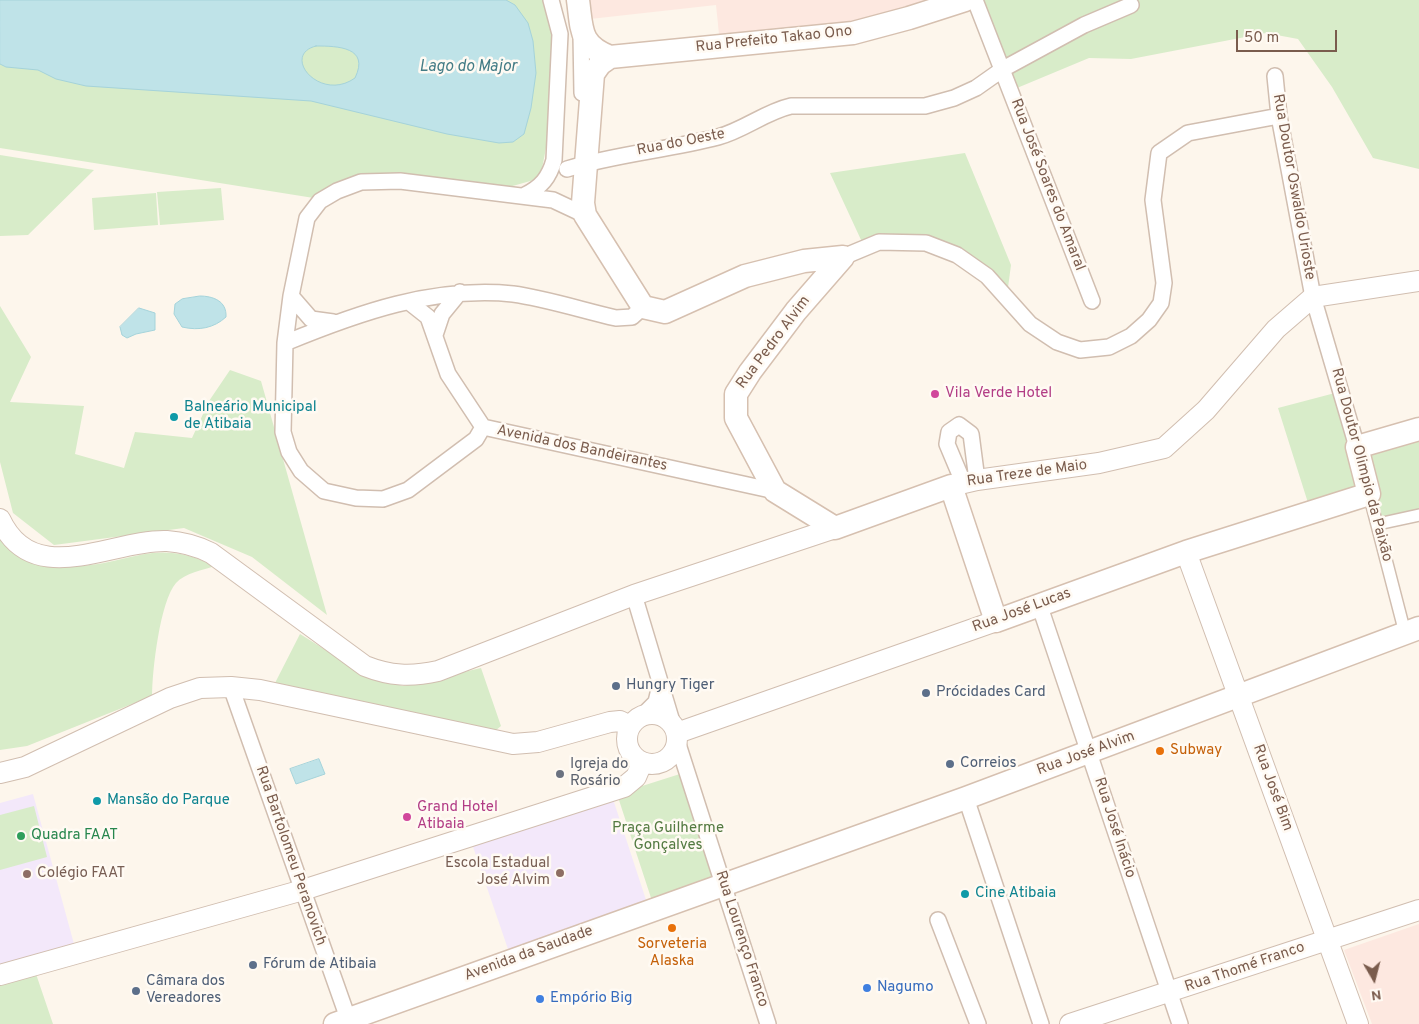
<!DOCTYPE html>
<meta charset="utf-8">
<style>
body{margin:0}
#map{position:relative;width:1419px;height:1024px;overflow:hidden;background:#fdf6ec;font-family:Overpass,sans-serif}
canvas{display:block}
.north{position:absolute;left:1349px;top:954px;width:50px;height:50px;-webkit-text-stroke:4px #fffaf3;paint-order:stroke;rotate:172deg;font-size:14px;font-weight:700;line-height:20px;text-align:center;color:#7a5c4d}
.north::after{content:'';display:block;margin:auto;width:18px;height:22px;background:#7a5c4d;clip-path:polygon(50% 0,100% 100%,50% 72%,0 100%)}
.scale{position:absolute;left:1236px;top:30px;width:101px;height:22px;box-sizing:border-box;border:2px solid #7a5c4d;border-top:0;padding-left:6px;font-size:15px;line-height:18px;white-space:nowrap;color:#7a5c4d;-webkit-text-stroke:4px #fffaf3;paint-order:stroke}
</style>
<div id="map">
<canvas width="1419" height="1024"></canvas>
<div class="north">N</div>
<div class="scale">50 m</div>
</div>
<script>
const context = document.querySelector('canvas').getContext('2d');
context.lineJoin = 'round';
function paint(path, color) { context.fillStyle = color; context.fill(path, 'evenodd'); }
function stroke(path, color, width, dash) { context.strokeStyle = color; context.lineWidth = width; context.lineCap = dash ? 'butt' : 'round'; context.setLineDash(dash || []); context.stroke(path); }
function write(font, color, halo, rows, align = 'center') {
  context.font = font + ' Overpass,sans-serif'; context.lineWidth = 5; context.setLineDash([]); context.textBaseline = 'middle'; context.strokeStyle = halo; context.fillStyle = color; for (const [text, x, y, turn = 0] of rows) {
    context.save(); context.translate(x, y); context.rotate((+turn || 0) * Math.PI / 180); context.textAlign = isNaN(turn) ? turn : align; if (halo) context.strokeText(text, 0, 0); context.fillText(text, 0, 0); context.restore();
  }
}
const commercial = new Path2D(`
 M579,0H958L851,31L720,44L716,5L581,20Z
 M1419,924V1024H1372L1344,950Z`);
const education = new Path2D(`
 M33,794L74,944L0,965V803Z
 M612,796L648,906L510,955L471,841Z`);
const green = new Path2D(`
 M0,0H545L558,30L554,106L541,174L548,176L495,191L400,179L320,199L0,148Z
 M978,0H1419V169L1373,158L1332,87L1298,39L1266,33L1131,59L1089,58L1017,88Z
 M965,153L1011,265L1007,295L960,249L862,242L830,173Z
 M0,155L94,170L28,235L0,236Z
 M221,188L224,220L160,225L157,192Z
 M156,193L158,225L94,230L92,198Z
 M0,306L31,357L10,402L84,406L75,454L124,468L135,432L192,438L209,401L230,370L261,381L327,615L252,557L184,528L54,545L13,513L0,462Z
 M1335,393L1346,438L1363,487L1309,506L1278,408Z
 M1419,437V512L1381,519L1379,504L1365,453Z
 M0,532C13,539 57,565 69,566C129,567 152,535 215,566C203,570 185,573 176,583C160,601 152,671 152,696L27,746L0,750Z
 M300,634L369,677L403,686L481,668L501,726L495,731L275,683Z
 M683,773L718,881L653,904L617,794Z
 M34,806L47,857L0,870V815Z
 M36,974L53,1024H0V984Z`);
const water = new Path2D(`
 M0,0H506L515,5L528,23L533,41L536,73L531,108L524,134L513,142L499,143L447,134L311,101L86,86L56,79L38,70L6,67L0,64ZM316,46C338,46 370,47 355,78C320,103 280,55 316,46Z
 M200,296C213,296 227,301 226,317C214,328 199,331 182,327L174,314L175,304L182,299Z
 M139,308L155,313V330L136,334L127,338L122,335L120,327Z
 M319,759L325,774L296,784L290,769Z`);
const pedestrian = new Path2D(`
 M1369,494L1405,633
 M1378,524L1419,515`);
const minor = new Path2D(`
 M975,0L1092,301
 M581,35L582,93
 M1275,76L1279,116L1313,297L1357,447
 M567,169C616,154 668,150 718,137C744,130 765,112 791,106H925L954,98L976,88L1003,69L1084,25L1131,5
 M525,195C541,187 549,178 554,160L560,34L551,0
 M843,257L879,242L926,243L957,255L987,276L1030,324L1057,342L1080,350L1109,347L1131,336L1149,320L1161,303L1164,283L1153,200L1159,153L1188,133L1279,116
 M291,296L311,319L333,322
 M409,302L428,317L448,374L483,427
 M435,335L442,314L460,292
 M285,343C358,313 433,286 513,294C544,298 585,311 616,318L632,317L643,307
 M483,427L476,439L408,490L383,499L356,498L324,491L301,471L289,452L283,432L285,343L291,296L307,218L320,201L337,191L361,182L400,181L553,200L585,215
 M483,427L775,491
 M963,482L947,444L949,432L959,425L971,434L977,480
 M634,595L673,725
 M1039,604L1180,1024
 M231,687L350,1024
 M643,715L656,702L660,685
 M677,741L768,1024
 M966,798L1041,1024
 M938,920L978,1024`);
const tertiary = new Path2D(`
 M951,486L977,480L1099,463L1164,448L1206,410L1276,329L1313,297L1419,281
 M0,519C33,591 112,539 167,541C183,542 197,546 211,553L365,666C390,676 411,677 438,671L634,595L835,528
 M1186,552L1358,1024
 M627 739a25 25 0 1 1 50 0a25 25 0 1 1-50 0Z
 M677,733L996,621
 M0,773L25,767L170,698L200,688L231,687L260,690L513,744L538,742L610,722L620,721L630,726
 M0,975L303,890L624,787L636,777L642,763
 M1070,1024L1419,910`);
const secondary = new Path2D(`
 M578,0C582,29 579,45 610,57L853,33L909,18L965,0
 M610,57L600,64L593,74L583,203L585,215L643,307L665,312L745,276L804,261L843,257
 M843,257L796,311L750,372L736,394V418L775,491L835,528L951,486L996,621L1186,552L1369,494L1357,447L1419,429
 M335,1024L966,798L1419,628`);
const markers = [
 [935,394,5,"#d1479c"],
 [174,417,5,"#0f9aa8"],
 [616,686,5,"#5c6f8a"],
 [926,693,5,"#5c6f8a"],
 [1160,751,5,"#e8710a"],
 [950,764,5,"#5c6f8a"],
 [560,774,5,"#6b7280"],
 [97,801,5,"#0f9aa8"],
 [407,817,5,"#d1479c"],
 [21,836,5,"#2e9e5b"],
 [560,873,5,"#8d6e63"],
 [27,874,5,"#8d6e63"],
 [965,894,5,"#0f9aa8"],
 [672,928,5,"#e8710a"],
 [253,965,5,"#5c6f8a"],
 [867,988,5,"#3f7fe0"],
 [136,991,5,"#5c6f8a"],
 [540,999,5,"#3f7fe0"]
];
const streetNames = [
 ["Rua Prefeito Takao Ono",774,40,-6],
 ["Rua do Oeste",681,143,-11],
 ["Rua José Soares do Amaral",1047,185,69],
 ["Rua Doutor Oswaldo Urioste",1293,187,80],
 ["Rua Pedro Alvim",774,343,-53],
 ["Avenida dos Bandeirantes",582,449,12],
 ["Rua Doutor Olimpio da Paixão",1361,465,75],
 ["Rua Treze de Maio",1027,474,-8],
 ["Rua José Lucas",1022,611,-20],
 ["Rua José Alvim",1086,754,-20],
 ["Rua José Bim",1272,788,70],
 ["Rua José Inácio",1114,828,72],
 ["Rua Bartolomeu Peranovich",290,856,71],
 ["Rua Lourenço Franco",741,939,72],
 ["Avenida da Saudade",529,954,-20],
 ["Rua Thomé Franco",1245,968,-19]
];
const hotelNames = [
 ["Vila Verde Hotel",945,394],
 ["Grand Hotel",417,808],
 ["Atibaia",417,825]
];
const cultureNames = [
 ["Balneário Municipal",184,408],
 ["de Atibaia",184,425],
 ["Mansão do Parque",107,801],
 ["Cine Atibaia",975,894]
];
const serviceNames = [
 ["Hungry Tiger",626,686],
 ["Prócidades Card",936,693],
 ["Correios",960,764],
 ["Fórum de Atibaia",263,965],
 ["Câmara dos",146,982],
 ["Vereadores",146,999]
];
const foodNames = [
 ["Subway",1170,751],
 ["Sorveteria",672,945,"center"],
 ["Alaska",672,962,"center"]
];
const worshipNames = [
 ["Igreja do",570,765],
 ["Rosário",570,782]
];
const parkNames = [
 ["Praça Guilherme",668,829],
 ["Gonçalves",668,846]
];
const leisureNames = [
 ["Quadra FAAT",31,836]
];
const educationNames = [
 ["Escola Estadual",550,864],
 ["José Alvim",550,881],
 ["Colégio FAAT",37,874,"left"]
];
const shopNames = [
 ["Nagumo",877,988],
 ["Empório Big",550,999]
];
const waterNames = [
 ["Lago do Major",468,68]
];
paint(commercial, '#fde8e0');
paint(education, '#f3e8fa');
paint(green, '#d8ecc9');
paint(water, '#bfe3e8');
stroke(water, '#a5d3da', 1);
stroke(pedestrian, '#d1beb0', 14);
stroke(minor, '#d1beb0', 18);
stroke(tertiary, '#d1beb0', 22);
stroke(secondary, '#d6c0b0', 25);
stroke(pedestrian, '#fff', 11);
stroke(minor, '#fff', 15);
stroke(tertiary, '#fff', 20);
stroke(secondary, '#fff', 22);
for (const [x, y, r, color] of markers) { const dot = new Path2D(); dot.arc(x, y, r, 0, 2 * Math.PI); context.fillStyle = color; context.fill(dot); stroke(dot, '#fffaf3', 2); }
write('15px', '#7a5c4d', '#fffaf3', streetNames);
write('15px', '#b23c85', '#fffaf3', hotelNames, 'left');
write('15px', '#0d838f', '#fffaf3', cultureNames, 'left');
write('15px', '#4e5e75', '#fffaf3', serviceNames, 'left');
write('15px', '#c56008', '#fffaf3', foodNames, 'left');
write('15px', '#5b616d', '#fffaf3', worshipNames, 'left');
write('15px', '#537a41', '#fffaf3', parkNames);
write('15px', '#27864d', '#fffaf3', leisureNames, 'left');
write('15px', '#785e54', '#fffaf3', educationNames, 'right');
write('15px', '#366cbe', '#fffaf3', shopNames, 'left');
write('italic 16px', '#437c86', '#fffaf3', waterNames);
</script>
